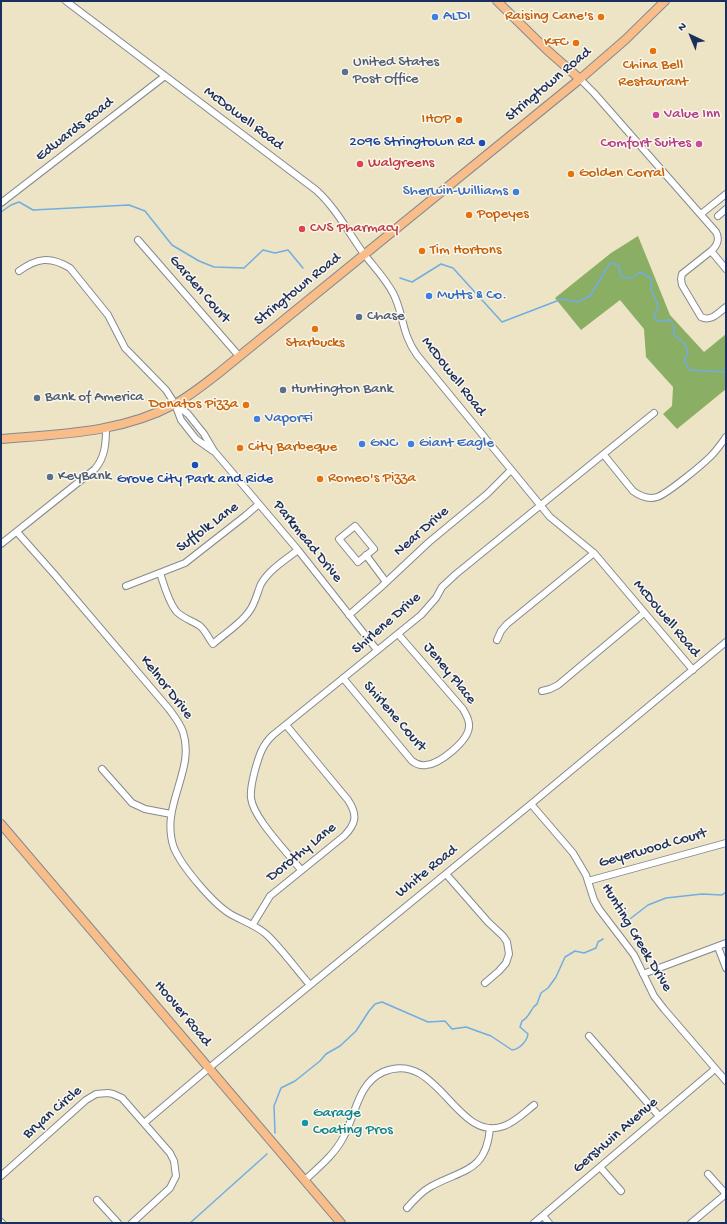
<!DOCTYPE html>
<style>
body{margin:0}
#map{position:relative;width:727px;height:1224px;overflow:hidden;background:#ede4c6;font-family:"Gochi Hand",sans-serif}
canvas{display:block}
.frame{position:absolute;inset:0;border:2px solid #1b2f5e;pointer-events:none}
.north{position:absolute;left:671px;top:16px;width:40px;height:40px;-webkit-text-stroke:3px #fbf7ec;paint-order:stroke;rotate:316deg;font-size:11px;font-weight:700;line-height:16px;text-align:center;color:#1b2f5e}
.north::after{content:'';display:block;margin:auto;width:14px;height:18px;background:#1b2f5e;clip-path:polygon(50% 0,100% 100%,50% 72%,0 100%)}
</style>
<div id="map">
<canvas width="727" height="1224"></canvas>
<div class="frame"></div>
<div class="north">N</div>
</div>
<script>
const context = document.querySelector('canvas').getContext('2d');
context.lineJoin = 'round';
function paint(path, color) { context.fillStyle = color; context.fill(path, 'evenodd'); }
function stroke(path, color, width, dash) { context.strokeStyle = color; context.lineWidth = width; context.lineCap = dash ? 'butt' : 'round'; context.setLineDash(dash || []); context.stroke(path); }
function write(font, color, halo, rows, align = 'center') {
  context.font = font + ' "Gochi Hand",sans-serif'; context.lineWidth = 3; context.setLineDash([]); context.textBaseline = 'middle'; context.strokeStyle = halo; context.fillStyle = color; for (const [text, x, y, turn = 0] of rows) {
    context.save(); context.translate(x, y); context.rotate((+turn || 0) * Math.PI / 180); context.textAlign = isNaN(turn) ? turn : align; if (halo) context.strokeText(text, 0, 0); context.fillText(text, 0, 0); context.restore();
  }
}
const forest = new Path2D(`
 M638,236L670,315L704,352L726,334V389L677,429L663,414L672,406L673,387L646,357L644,329L620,300L581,330L555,298L611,253Z`);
const stream = new Path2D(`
 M1,212L11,205L19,202L33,210L129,205L145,211L172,245L199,261L214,267L244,268L263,250L275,253L288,250L303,268
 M400,278L412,282L441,264L453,268L502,322L562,299L577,302L590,296L610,263L619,265L621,277L632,278L640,272L652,279L651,288L658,306L654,317L658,321L670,320L674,327V335L685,344L688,353L684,361L690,370L725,372L726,367
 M726,355V357
 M626,922L648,905L666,898L702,894L722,895L726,892
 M275,1133L274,1106L281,1088L295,1081L320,1061L326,1054L340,1046L356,1031L369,1011L375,1004L382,1002L428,1022L445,1021L452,1029L466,1027L491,1036L512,1050C520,1049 527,1041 528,1034L520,1027L522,1021C532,1015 529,1009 537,1004L541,993L548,988L556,977L565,957L575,951L584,953L596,948L598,942L603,939
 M190,1223L267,1154`);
const minor = new Path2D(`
 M66,1L316,190C336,208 348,232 364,254C374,267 385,278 393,293C404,314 401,333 417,355L550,517L594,553L693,670
 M580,79L594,93L716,232C720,239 717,246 711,251
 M1,203L165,76
 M701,214L726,194
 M718,216L726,209
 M138,240L239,356
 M726,269L711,251L682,274L681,279L682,285L701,317C711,322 718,313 726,307
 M19,271C37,258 50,256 70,268L108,315L125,348L166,390L175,404L181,420L196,439L213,451
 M175,404L188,414L204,434L214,451L298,550L377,650
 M604,455L633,491C640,496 648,500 657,497C667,494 702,465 711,456C717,450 721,444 726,437
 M355,526L374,549L358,562L339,539Z
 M17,532L55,575L169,709C174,716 180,723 183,732C196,771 159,806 174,848C182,867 214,905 232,915C243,921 255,925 266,934C281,948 296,969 310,985
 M1,544L95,469C105,457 106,444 106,428
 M366,555L386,582
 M160,573C164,585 168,601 176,611C182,618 193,621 200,626C206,631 208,638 213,644C224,634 239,625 248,613C255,605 257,593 261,584C269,570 285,560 298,550
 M126,586L185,563L245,516L259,504
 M349,615L381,587L429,542L487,494L511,470
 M497,640L501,631L507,624L594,553
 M343,678L412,761C416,764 421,766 426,765C440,764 468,741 469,727C470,720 466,715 463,709L398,634
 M542,691L550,689L558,685L644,613
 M102,769L132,803L145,809L171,814
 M531,804L573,853L586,875L594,900L599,909L634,955L654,996L664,1009L726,1081
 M301,870C288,853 253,818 251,798C250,788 253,779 255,770C259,756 262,745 273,735L421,615L436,598L442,587L456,574L654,413
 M446,874L488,922L503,936L507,942L509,954L506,963L499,971L485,983
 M588,881L726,843
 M253,924L270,896L344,836C356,824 358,815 348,800L286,725
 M718,947L726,968
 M643,974L726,943
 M589,1036L659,1116
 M144,1123L209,1068L531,804L726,642
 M600,1167L621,1191
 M708,1174L726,1194
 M1,1176L86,1100L96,1094L108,1093L113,1094L122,1098L170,1153L174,1161L176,1176L170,1188L132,1223
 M305,1180C319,1167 334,1155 343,1138C356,1115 357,1084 383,1072C438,1048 456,1144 504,1126C515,1122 525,1112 534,1105
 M97,1200L118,1223
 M407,1208C414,1200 421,1192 430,1187C462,1169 486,1173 490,1128
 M543,1216L549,1223
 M1,1222L2,1223
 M534,1223L715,1069
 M691,1223L726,1194`);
const major = new Path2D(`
 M497,1L547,50L580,79
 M1,439C61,434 121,433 175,404C191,395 206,383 220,372L580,79L625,40L665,1
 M1,824L341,1223`);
const markers = [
 [435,17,4,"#3f7fe0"],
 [601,17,4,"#e8710a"],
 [576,43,4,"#e8710a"],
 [653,51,4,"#e8710a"],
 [345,72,4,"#5c6f8a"],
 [656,115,4,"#d1479c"],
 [459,120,4,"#e8710a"],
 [482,143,4,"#1a4fb4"],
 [699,144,4,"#d1479c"],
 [360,164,4,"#e0444e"],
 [571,174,4,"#e8710a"],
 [516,192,4,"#3f7fe0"],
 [469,215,4,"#e8710a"],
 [302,229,4,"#e0444e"],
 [422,251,4,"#e8710a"],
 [429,296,4,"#3f7fe0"],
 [359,317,4,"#5c6f8a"],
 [315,329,4,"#e8710a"],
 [283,390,4,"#5c6f8a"],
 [37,398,4,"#5c6f8a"],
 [246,405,4,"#e8710a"],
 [257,419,4,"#3f7fe0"],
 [362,444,4,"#3f7fe0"],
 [411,444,4,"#3f7fe0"],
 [240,448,4,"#e8710a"],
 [195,465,4,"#1a4fb4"],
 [50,477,4,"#5c6f8a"],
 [320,479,4,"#e8710a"],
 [305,1123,4,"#0f9aa8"]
];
const shopNames = [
 ["ALDI",443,17],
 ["Sherwin-Williams",508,192,"right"],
 ["Mutts & Co.",437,296],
 ["VaporFi",265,419],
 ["GNC",370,444],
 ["Giant Eagle",419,444]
];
const foodNames = [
 ["Raising Cane's",593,17,"right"],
 ["KFC",568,43,"right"],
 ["China Bell",653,66,"center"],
 ["Restaurant",653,83,"center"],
 ["IHOP",451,120,"right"],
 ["Golden Corral",579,174],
 ["Popeyes",477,215],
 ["Tim Hortons",430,251],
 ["Starbucks",315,344,"center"],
 ["Donatos Pizza",238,405,"right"],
 ["City Barbeque",248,448],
 ["Romeo's Pizza",328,479]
];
const serviceNames = [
 ["United States",353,63],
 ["Post Office",353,80],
 ["Chase",367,317],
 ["Huntington Bank",291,390],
 ["Bank of America",45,398],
 ["KeyBank",58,477]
];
const streetNames = [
 ["Stringtown Road",549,85,-40],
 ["McDowell Road",243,119,37],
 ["Edwards Road",75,130,-38],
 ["Garden Court",199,290,49],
 ["Stringtown Road",298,290,-39],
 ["McDowell Road",453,377,52],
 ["Suffolk Lane",208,528,-37],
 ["Near Drive",422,532,-41],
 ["Parkmead Drive",307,542,51],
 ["McDowell Road",666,619,50],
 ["Shirlene Drive",387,624,-41],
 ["Jeney Place",449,674,51],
 ["Kelnor Drive",166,688,52],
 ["Shirlene Court",394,717,49],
 ["Geyerwood Court",653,849,-16],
 ["Dorothy Lane",302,853,-39],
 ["White Road",427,872,-39],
 ["Hunting Creek Drive",636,938,59],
 ["Hoover Road",182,1014,50],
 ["Bryan Circle",53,1113,-41],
 ["Gershwin Avenue",616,1136,-41]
];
const hotelNames = [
 ["Value Inn",664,115],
 ["Comfort Suites",691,144,"right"]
];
const transitNames = [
 ["2096 Stringtown Rd",474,143],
 ["Grove City Park and Ride",195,480,"center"]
];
const healthNames = [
 ["Walgreens",368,164],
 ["CVS Pharmacy",310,229]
];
const cultureNames = [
 ["Garage",313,1114],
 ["Coating Pros",313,1131]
];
paint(forest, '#8aaf64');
stroke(stream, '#71ade2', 1.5);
stroke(minor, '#848a92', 8);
stroke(major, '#848a92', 10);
stroke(minor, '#fff', 6);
stroke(major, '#f8bd89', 8);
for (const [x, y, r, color] of markers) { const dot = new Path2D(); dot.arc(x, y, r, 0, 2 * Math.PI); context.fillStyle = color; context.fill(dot); stroke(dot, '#fbf7ec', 1.5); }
write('15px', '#366cbe', '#fbf7ec', shopNames, 'left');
write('15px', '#c56008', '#fbf7ec', foodNames, 'left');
write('15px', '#4e5e75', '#fbf7ec', serviceNames, 'left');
write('15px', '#1b2f5e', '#fbf7ec', streetNames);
write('15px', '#b23c85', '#fbf7ec', hotelNames, 'left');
write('15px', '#164399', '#fbf7ec', transitNames, 'right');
write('15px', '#be3a42', '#fbf7ec', healthNames, 'left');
write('15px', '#0d838f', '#fbf7ec', cultureNames, 'left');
</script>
